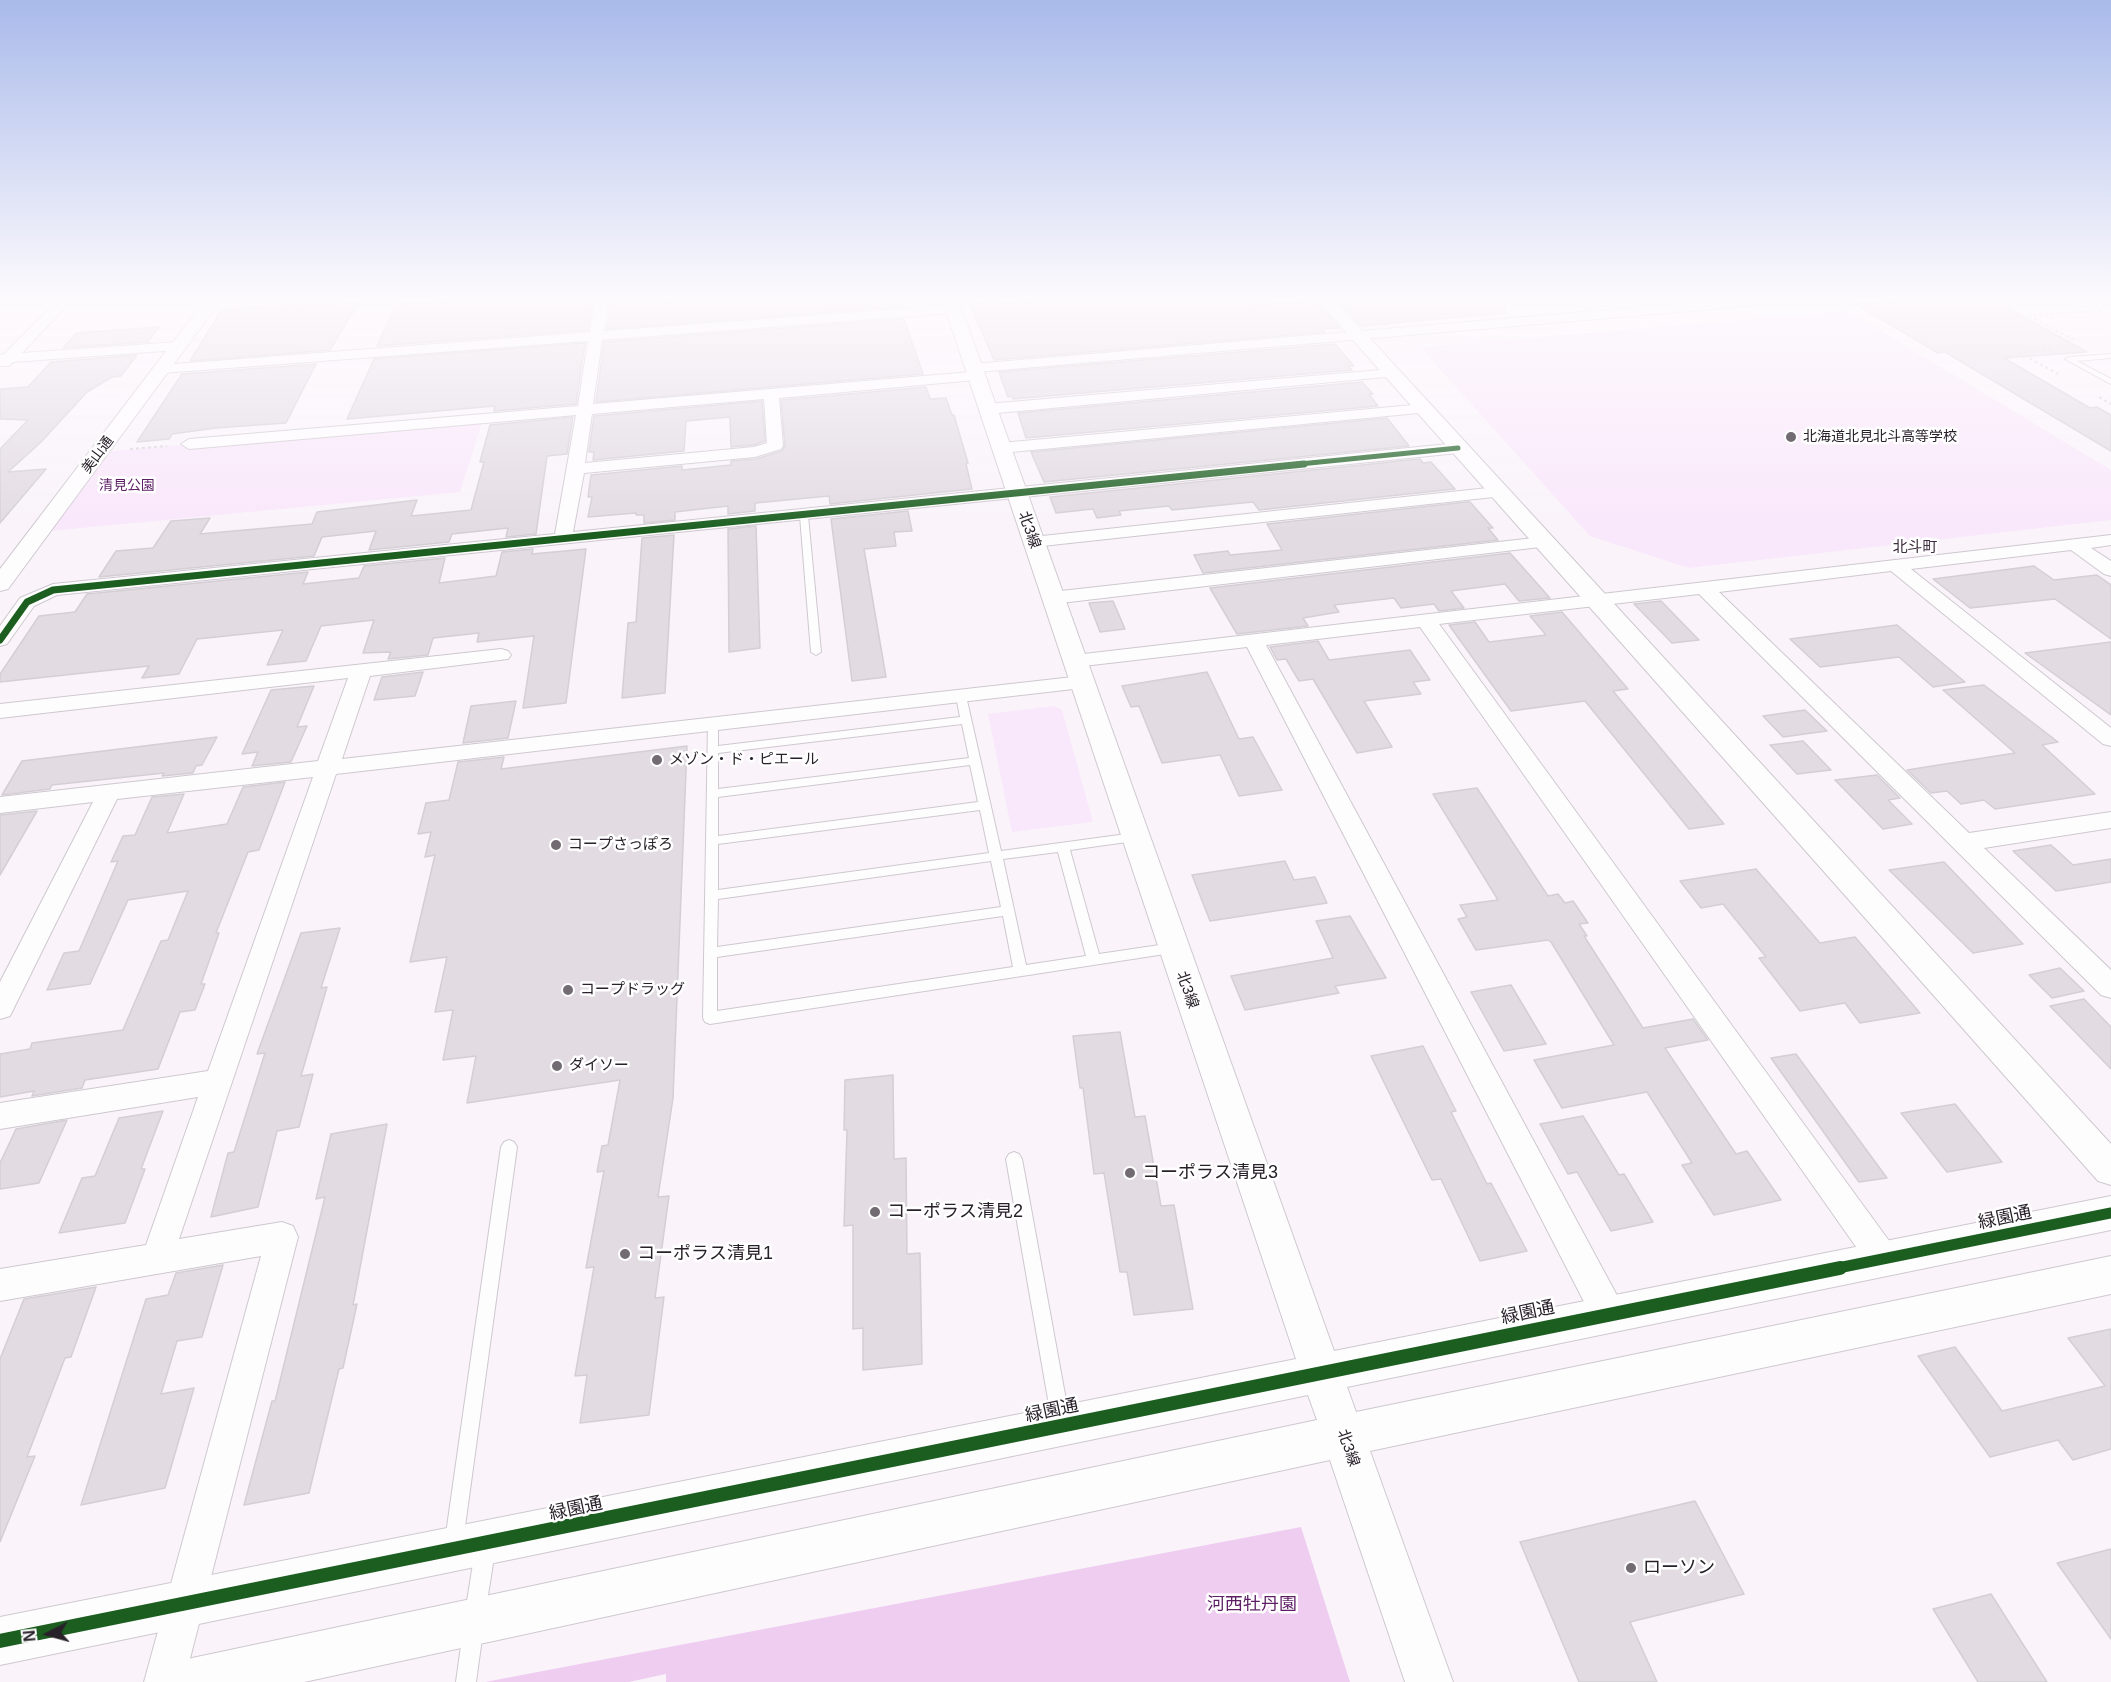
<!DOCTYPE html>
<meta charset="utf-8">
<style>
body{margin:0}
#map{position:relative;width:2111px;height:1682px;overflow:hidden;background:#faf4fa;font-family:Helvetica,sans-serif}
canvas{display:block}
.north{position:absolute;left:18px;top:1604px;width:60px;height:60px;-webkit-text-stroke:4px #fff;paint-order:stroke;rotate:264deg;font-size:16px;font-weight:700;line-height:24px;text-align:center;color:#282129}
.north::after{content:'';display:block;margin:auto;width:21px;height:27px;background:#282129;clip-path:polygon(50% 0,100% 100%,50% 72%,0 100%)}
</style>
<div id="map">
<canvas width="2111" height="1682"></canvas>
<div class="north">N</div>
</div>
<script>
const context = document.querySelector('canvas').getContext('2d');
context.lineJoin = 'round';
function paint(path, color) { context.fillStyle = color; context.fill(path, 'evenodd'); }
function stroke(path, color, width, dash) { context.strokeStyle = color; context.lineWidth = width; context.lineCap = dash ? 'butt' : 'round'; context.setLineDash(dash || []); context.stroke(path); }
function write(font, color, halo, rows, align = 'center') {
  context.font = font + ' Helvetica,"Noto Sans JP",sans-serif'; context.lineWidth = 5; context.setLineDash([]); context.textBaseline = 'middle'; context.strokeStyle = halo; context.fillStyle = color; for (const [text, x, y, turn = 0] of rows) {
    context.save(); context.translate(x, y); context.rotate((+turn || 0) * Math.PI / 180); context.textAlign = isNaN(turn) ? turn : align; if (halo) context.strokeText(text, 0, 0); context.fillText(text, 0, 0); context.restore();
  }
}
const green = new Path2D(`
 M1848,311L2111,470V520L1689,568L1590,536L1420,347Z
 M483,419L460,492L39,532L99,452Z
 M1054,706L1062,710L1093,822L1012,832L988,714Z`);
const forest = new Path2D(`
 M1301,1527L1350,1682H666V1674L629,1682H485Z`);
const building = new Path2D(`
 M529,296H588L587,302L592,301L588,330L377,346L396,304Z
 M657,296L659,302L731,296H823V298L861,296L862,299L897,296L900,307L607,329L611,300Z
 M1146,296H1236L1244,306L1315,300L1339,328L1322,329L1325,332L994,360L970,305L996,300L1002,303L1080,297L1082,301Z
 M1393,296H1505V313L1362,326L1336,298Z
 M1948,296H1987L2087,352L2004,358L2090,408L2097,407L2111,415V451L1945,352L1938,353L1856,304Z
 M359,302L330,350L190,361L221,311Z
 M904,319L923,374L596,402L604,342Z
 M159,327L148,342L63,348L76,333Z
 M585,343L576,404L494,411L495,406L347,419L374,359Z
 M1335,344L1354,366H1348L1352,370L1013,399L1012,396L1008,397L999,372Z
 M137,355L121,376L112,377L87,392L41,442L8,472L46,469L0,523V449L28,420L0,419V389L28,387L51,362Z
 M316,364L286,423L216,428L172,434L169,439L137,442L182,374Z
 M1362,382L1373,394H1369L1378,406L1026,438L1018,413Z
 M926,387L930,399L946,398L952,415H954L968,463L966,464L972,489L830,504L829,496L755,503V511L728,514V506L675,512V520L644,523V515H636V513L588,517L592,497H588L591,475L682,466V470L731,465V461L756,459L782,451L785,446L781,400Z
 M762,401L765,441L754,445L731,447L730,417L686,421L684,451L593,460L594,452H589L594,416Z
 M573,417L567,454L547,456L536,534L506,537L508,528L452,534L449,542L369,550L376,531L322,537L314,556L99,577L116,551L153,548L171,521L210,518L200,534L312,524L317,512L417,500L411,516L471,510L484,462H480L490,425Z
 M1387,418L1409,446L1044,482L1031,452Z
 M1420,459L1423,463L1431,462L1455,489L1259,510L1253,502L1172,510L1169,506L1119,511L1121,515L1097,518L1093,509L1056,513L1050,497Z
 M1466,502H1470L1493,528H1488L1498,540L1203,573L1194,555L1228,551L1230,555L1282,550L1267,524Z
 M908,511L912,531L894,532L896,546L864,549L886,677L852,681L831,519Z
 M756,526L760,648L729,652L728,529Z
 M674,535L665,693L622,698L628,623L636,622L642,538Z
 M533,549L532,554L586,549L566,703L523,708L534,636L477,642L479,633L433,638L428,655L388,659L391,652L363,653L374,620L321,626L306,661L267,665L283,630L197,639L179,674L142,678L149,666L0,682V674L39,616L75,612L87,594L308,572L303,584L359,578L364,566L445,558L439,583L496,576L502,552Z
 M1510,553L1550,598L1519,601L1505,584L1451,591L1464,608L1439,611L1434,604L1401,608L1394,598L1334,605L1339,612L1303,618L1308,626L1237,634L1210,588Z
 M2034,566L2054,580L2097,575L2111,585V639L2055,599L1970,608L1933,579Z
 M1113,601L1125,629L1100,632L1089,603Z
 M1661,601L1699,640L1672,643L1634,604Z
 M1562,612L1628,689L1613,691L1724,824L1689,829L1585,701L1511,711L1449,625L1475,622L1489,642L1546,635L1530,616Z
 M1897,625L1965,682L1933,687L1899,657L1820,667L1790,639Z
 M1318,641L1329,660L1410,650L1430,680L1413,682L1421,694L1364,701L1392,747L1357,753L1313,679L1299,681L1286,659L1277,660L1270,647Z
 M2111,642V715L2025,653Z
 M423,672L415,696L374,700L382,677Z
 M1207,672L1239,739L1253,737L1282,790L1239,796L1220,755L1162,763L1139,706L1131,707L1122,686Z
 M1984,685L2058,742L2042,745L2095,794L1995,809L1984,800L1961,804L1947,791L1931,793L1907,770L2015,753L1943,690Z
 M314,686L297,727L307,726L291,762L252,766L258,752L242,754L271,690Z
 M516,701L508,738L463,743L471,706Z
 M1805,710L1827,731L1783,737L1763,716Z
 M217,737L202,765L196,766L193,773L162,776L164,773L52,785L50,789L2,795L22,761Z
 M1803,741L1831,770L1797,774L1770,745Z
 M687,746L673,1098L658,1197L669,1196L655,1298L664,1297L649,1415L580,1423L587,1375L575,1376L594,1267L586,1268L604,1171L597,1172L602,1146L608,1145L620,1080L467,1103L476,1056L443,1060L453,1010L435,1012L447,957L410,962L435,855L425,857L431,832L418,834L426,803L449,800L458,762L504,757L501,769Z
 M1877,775L1900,798L1888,800L1912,824L1883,829L1835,780Z
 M285,782L259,850L248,852L216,933H219L201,984H205L195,1010L180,1012L158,1069L85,1080L82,1088L32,1096L34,1091L0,1097V1054L30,1049L32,1043L123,1030L125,1025L161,941L168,940L188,891L128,900L90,984L47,990L64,953L79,951L118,861L111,862L123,836L135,835L152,797L184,794L167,833L227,824L243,787Z
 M1477,788L1548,896L1558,894L1565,903L1573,901L1588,923L1579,924L1587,936H1584L1643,1028L1693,1019L1708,1040L1665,1048L1736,1154L1747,1151L1781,1200L1714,1215L1682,1165L1692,1163L1647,1092L1562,1108L1534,1060L1614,1045L1551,942L1548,940L1476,950L1458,919L1467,917L1460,905L1498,900L1433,794Z
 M37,811L0,875V815Z
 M2051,845L2073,865L2111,859V882L2056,891L2013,851Z
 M1285,861L1294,880L1315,877L1327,903L1210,921L1192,875Z
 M1944,862L2023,944L1973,953L1889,870Z
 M1756,869L1820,943L1855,937L1920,1013L1860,1023L1845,1003L1800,1011L1759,958L1766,957L1723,904L1701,908L1680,881Z
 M1350,916L1386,978L1335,986L1339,993L1245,1010L1231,976L1333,958L1316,921Z
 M340,928L321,988L327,987L301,1076L313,1074L299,1127L277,1131L258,1207L211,1217L228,1153L234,1152L265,1053L257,1054L301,933Z
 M2060,968L2084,991L2052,998L2029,975Z
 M1511,985L1546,1044L1504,1051L1471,992Z
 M2084,999L2111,1027V1069L2050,1006Z
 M1120,1032L1135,1117L1145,1116L1161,1206L1174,1205L1193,1309L1134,1315L1127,1272H1120L1104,1173L1094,1174L1083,1088H1080L1073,1036Z
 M1423,1046L1456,1111L1451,1112L1487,1184L1491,1183L1527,1251L1480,1261L1441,1179L1432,1180L1371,1056Z
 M1796,1054L1887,1178L1859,1182L1771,1058Z
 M893,1075L894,1159L906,1158L907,1254L920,1253L922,1364L863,1370V1328L853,1329V1225L844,1226L847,1130H844L845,1080Z
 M1955,1104L2002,1162L1947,1172L1901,1113Z
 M163,1111L141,1169H145L125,1223L59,1233L82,1178L95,1176L119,1118Z
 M1583,1116L1619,1175L1624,1174L1653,1222L1611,1231L1577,1172L1568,1174L1540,1124Z
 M67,1120L39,1183L0,1189V1163L16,1129Z
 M387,1124L353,1305L357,1304L343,1368L339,1369L309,1493L244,1505L272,1401H275L325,1197L316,1199L331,1134Z
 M223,1265L202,1337L177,1341L161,1394L194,1388L165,1488L81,1505L146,1299L168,1295L176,1273Z
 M96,1287L71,1357L65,1358L27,1457L35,1456L0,1542V1359L24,1299Z
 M2111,1329V1449L2073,1460L2058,1440L1990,1457L1918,1356L1955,1347L2002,1411L2105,1386L2068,1338Z
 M1695,1501L1744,1594L1630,1622L1657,1682H1579L1520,1542Z
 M2111,1549V1639L2057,1563Z
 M1991,1594L2047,1682H1978L1933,1609Z`);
const path = new Path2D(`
 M2029,316L2076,341
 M2003,318L2101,310
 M2051,350L2020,353L2058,374
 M2099,397L2111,404
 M130,449L167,446`);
const service = new Path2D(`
 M1572,296H1579L1601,315L1596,316Z
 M1623,296H1630L1650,311L1645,312Z
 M2111,354V358L2077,361L2111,379V384L2065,359L2069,357Z
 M804,513L808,516L821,652L816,655L811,652L800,516Z
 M961,693L966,696L1001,851L1134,833L1138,834L1140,837L1138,840L1134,841L1070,850L1099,954L1173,943L1178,944L1180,948L1178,952L710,1024L705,1022L703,1018L708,724L709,722H717L718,724V746L960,717L956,696ZM962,724L969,758L718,789V753ZM970,765L978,802L718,836V797ZM980,810L989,853L718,890V844ZM1058,852L1086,956L1026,965L1003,859ZM991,861L1001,907L717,947L718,899ZM1003,916L1013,967L717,1011V957Z
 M509,1140L514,1142L517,1147L463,1541L461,1548L454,1550L447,1548L445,1541L501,1147L504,1142Z
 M1014,1152L1019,1154L1022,1159L1070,1422L1067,1428L1061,1431L1055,1428L1052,1422L1006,1159L1009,1154Z
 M485,1541L492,1544L495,1551L485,1614L482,1621L477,1623L480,1624L483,1631L476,1682H456L463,1631L466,1624L471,1622L468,1621L465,1614L475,1551L478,1544Z`);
const minor = new Path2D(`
 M62,296H76L22,353L178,342L185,346L178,350L13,362L9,366H0V355L4,354Z
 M289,296H349L342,300L209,310L202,306L209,302Z
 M595,296H609L604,331L952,305L959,309L952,313L602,340L593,404L971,372L966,368L973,364L1772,296H1826L1819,300L977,372L982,376L975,380L779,398L783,446L781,449L755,457L584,473L573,532L1458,443L1466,448L1458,453L57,595L34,606L7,644L0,646V626L20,598L53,584L555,534L576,415L189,449L181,444L189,439L578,406L588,341L162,373L155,369L162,365L590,332ZM764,399L767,443L754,447L585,463L592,414Z
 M944,296H978C971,302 954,303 944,301Z
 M1392,369L1397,370L1399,373L1397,376L987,414L979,409L987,404Z
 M1424,404L1429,406L1432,409L1429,412L1001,453L993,448L1001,443Z
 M1497,487L1503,488L1506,492L1503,496L1033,547L1024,542L1033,537Z
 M2111,535V545L2091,548L2111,561V576L2104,574L2071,550L1911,569L2111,728V746L2103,744L1891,571L1719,592L1969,833L2111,812V828L1984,848L2111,970V998L2101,995L1699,594L1439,624L1895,1249L1900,1260L1895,1271L1884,1275L1873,1271L1420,627L1266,645L1620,1301L1625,1313L1620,1325L1608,1329L1596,1325L1247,647L1075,667L1068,665L1065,661L1068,657L1075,655Z
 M1543,537L1549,538L1552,542L1549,546L1052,604L1042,598L1052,592Z
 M501,649L508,651L511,655L508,659L370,676L342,759L1082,676L1089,677L1092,682L1089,687L1082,688L336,774L179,1239L282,1222L293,1226L298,1237L184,1682H144L261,1256L0,1301V1269L146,1245L198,1097L0,1129V1103L208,1071L313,777L117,799L10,1016L0,1019V982L93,802L0,813V797L318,761L348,678L0,718V704Z`);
const tertiary = new Path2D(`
 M208,296H224L8,589L0,591V569Z
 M941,296H957L1334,1351L2111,1196V1230L1347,1387L1356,1412L2111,1256V1294L1370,1451L1453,1682H1405L1330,1460L304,1682H168L175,1665L192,1658L1317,1420L1308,1395L0,1665V1617L1296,1359Z
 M1314,296H1331L2111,1144V1185L2098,1181Z`);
const cyclewayFar3 = new Path2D(`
 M1290,465L1458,448`);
const cyclewayFar2 = new Path2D(`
 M0,640L27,602L53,590L1304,464`);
const cyclewayFar1 = new Path2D(`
 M1833,1269L2111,1213`);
const cycleway = new Path2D(`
 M0,1641L1840,1268`);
const markers = [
 [1791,437,6,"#726b72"],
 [657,760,6,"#726b72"],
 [556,845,6,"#726b72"],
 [568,990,6,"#726b72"],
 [557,1066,6,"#726b72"],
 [1130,1173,6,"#726b72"],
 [875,1212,6,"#726b72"],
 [625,1254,6,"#726b72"],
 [1631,1568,6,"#726b72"]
];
const farPoinames = [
 ["北海道北見北斗高等学校",1803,437]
];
const farStreetnames = [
 ["美山通",98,455,-53]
];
const farParknames = [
 ["清見公園",127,486]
];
const streetNames = [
 ["北3線",1029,530,71],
 ["北3線",1187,990,71],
 ["北3線",1348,1448,71]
];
const farQuarternames = [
 ["北斗町",1915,548]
];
const poiNames = [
 ["メゾン・ド・ピエール",669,760],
 ["コープさっぽろ",568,845],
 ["コープドラッグ",580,990],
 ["ダイソー",569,1066]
];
const nearPoinames = [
 ["コーポラス清見3",1142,1173],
 ["コーポラス清見2",887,1212],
 ["コーポラス清見1",637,1254],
 ["ローソン",1643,1568]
];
const nearStreetnames = [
 ["緑園通",2005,1218,-12],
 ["緑園通",1528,1313,-12],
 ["緑園通",1052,1411,-12],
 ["緑園通",576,1509,-12]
];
const nearParknames = [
 ["河西牡丹園",1252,1605]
];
paint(green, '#f9e7fb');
paint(forest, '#eecdf1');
paint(building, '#e2dbe2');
stroke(building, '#d4ced5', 1.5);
stroke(service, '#cec8cf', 2);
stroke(minor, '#cec8cf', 2);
stroke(tertiary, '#cec8cf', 2);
stroke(path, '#d6d5d6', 2, [3, 3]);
paint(service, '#fefdfe');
paint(minor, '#fefdfe');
paint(tertiary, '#fefdfe');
stroke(cyclewayFar3, '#1b5e20', 5);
stroke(cyclewayFar2, '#1b5e20', 7);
stroke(cyclewayFar1, '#1b5e20', 11);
stroke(cycleway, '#1b5e20', 14);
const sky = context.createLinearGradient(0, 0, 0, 532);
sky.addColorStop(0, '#a9baea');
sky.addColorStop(0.56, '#fdfafd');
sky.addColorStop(1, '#fdfafd00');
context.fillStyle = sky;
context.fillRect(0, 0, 2111, 532);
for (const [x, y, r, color] of markers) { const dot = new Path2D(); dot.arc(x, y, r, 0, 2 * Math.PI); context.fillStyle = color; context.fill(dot); stroke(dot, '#fff', 2); }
write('14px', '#282129', '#fff', farPoinames, 'left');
write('14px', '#282129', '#fff', farStreetnames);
write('14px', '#5d1e66', '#fff', farParknames);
write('15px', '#282129', '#fff', streetNames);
write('15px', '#3d2d3f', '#fff', farQuarternames);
write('15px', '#282129', '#fff', poiNames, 'left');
write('18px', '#282129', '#fff', nearPoinames, 'left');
write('18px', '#282129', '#fff', nearStreetnames);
write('18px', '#5d1e66', '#fff', nearParknames);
</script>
